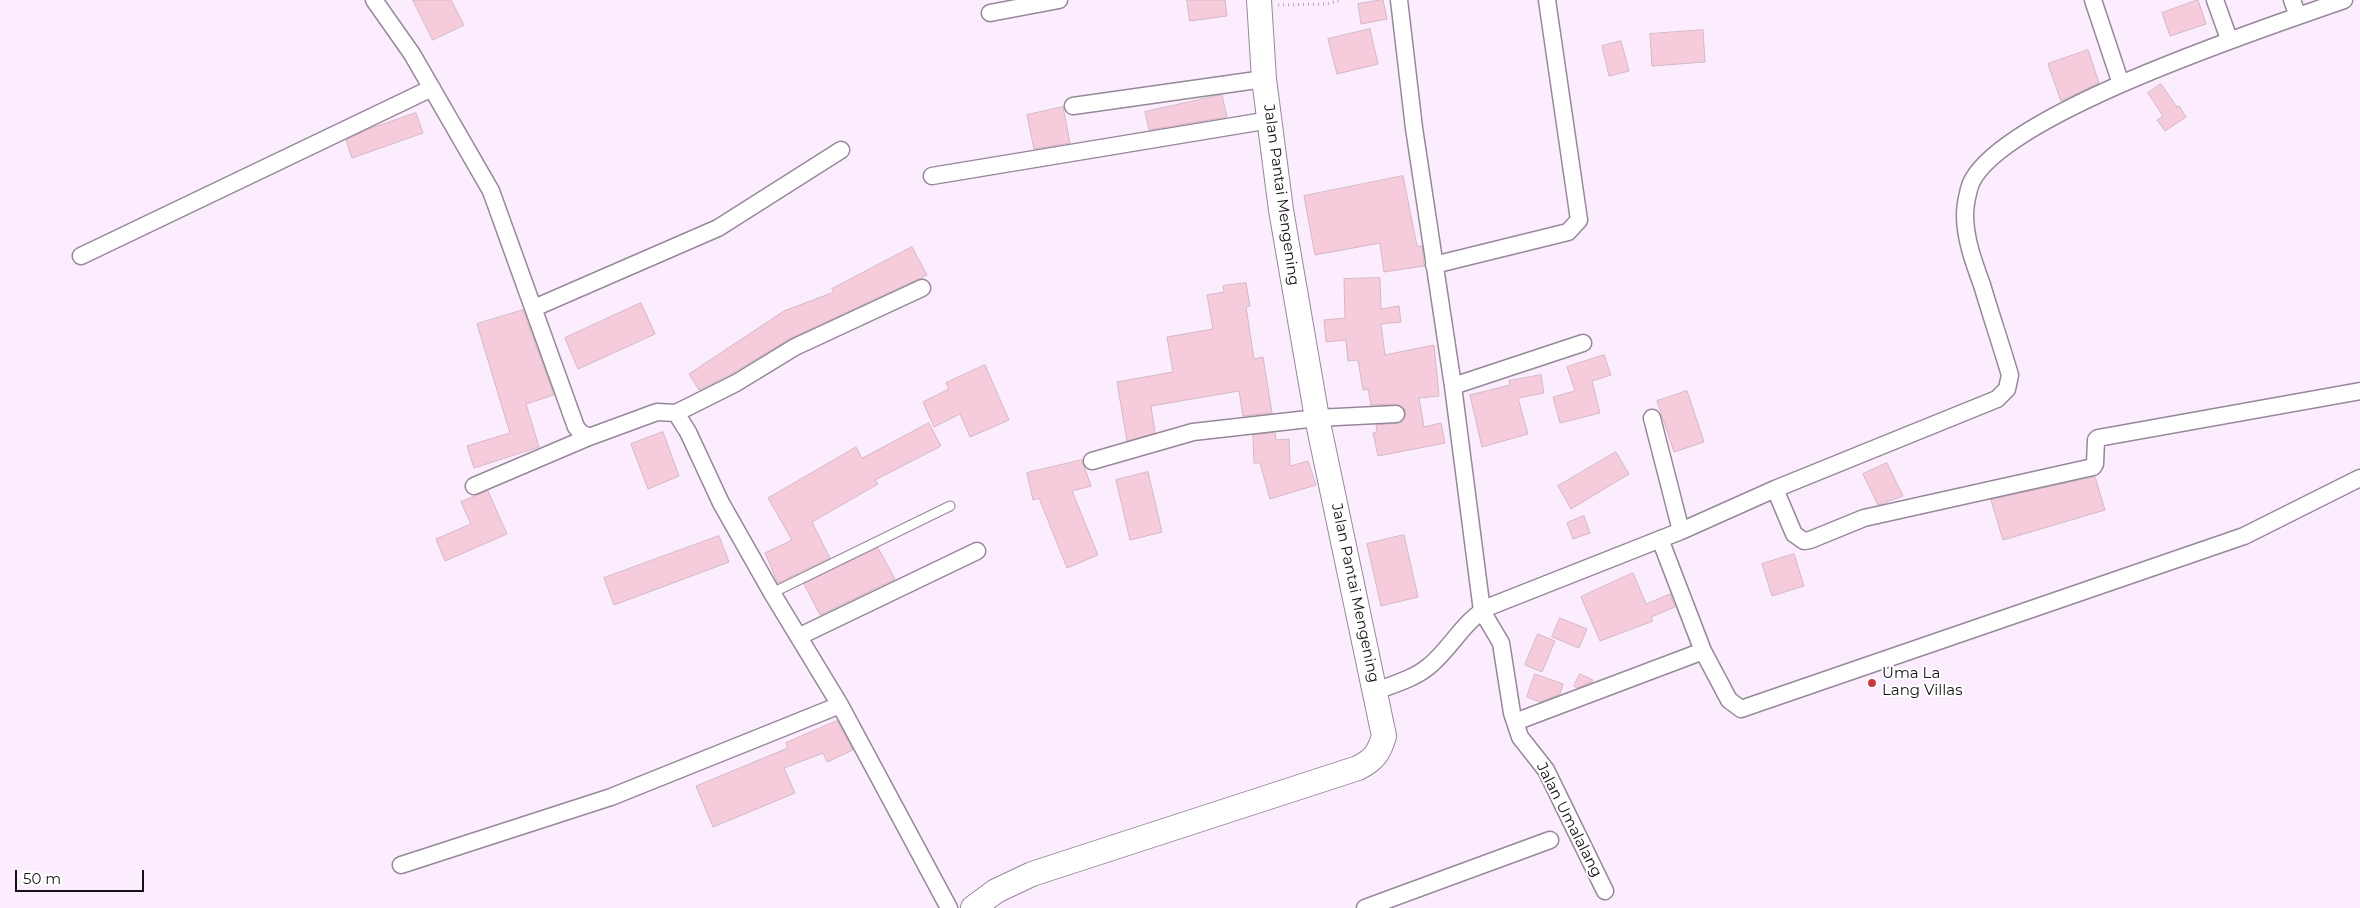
<!DOCTYPE html>
<style>
body{margin:0}
#map{position:relative;width:2360px;height:908px;overflow:hidden;background:#fbedfe;font-family:Montserrat,sans-serif}
canvas{display:block}
.scale{position:absolute;left:15px;top:870px;width:129px;height:22px;box-sizing:border-box;border:2px solid #161017;border-top:0;padding-left:6px;font-size:15px;line-height:18px;white-space:nowrap;color:#161017;-webkit-text-stroke:4px #fff;paint-order:stroke}
</style>
<div id="map">
<canvas width="2360" height="908"></canvas>
<div class="scale">50 m</div>
</div>
<script>
const context = document.querySelector('canvas').getContext('2d');
context.lineJoin = 'round';
function paint(path, color) { context.fillStyle = color; context.fill(path, 'evenodd'); }
function stroke(path, color, width, dash) { context.strokeStyle = color; context.lineWidth = width; context.lineCap = dash ? 'butt' : 'round'; context.setLineDash(dash || []); context.stroke(path); }
function write(font, color, halo, rows, align = 'center') {
  context.font = font + ' Montserrat,sans-serif'; context.lineWidth = 4; context.setLineDash([]); context.textBaseline = 'middle'; context.strokeStyle = halo; context.fillStyle = color; for (const [text, x, y, turn = 0] of rows) {
    context.save(); context.translate(x, y); context.rotate((+turn || 0) * Math.PI / 180); context.textAlign = isNaN(turn) ? turn : align; if (halo) context.strokeText(text, 0, 0); context.fillText(text, 0, 0); context.restore();
  }
}
const building = new Path2D(`
 M413,0H451L464,25L433,40Z
 M1187,0H1225L1227,16L1190,21Z
 M1383,0L1387,19L1361,24L1358,4Z
 M2198,0L2206,24L2170,36L2162,13Z
 M1370,29L1378,64L1337,74L1328,39Z
 M1703,30L1705,62L1652,66L1650,34Z
 M1621,41L1629,71L1609,76L1602,46Z
 M2088,50L2099,83L2061,101L2048,64Z
 M2161,84L2177,107L2179,106L2186,117L2165,131L2157,120L2163,116L2148,93Z
 M1222,95L1227,117L1149,130L1145,112Z
 M1063,107L1070,143L1034,149L1027,115Z
 M416,113L423,133L352,158L346,140L369,129Z
 M1403,176L1417,246H1422L1424,266L1384,272L1380,243L1315,255L1304,196Z
 M912,247L927,275L791,338L731,374L699,390L689,374L784,311L834,292L832,289Z
 M1380,278L1381,309L1399,306L1401,322L1381,324L1385,355L1434,345L1439,396L1419,398L1424,427L1441,423L1445,443L1378,456L1373,433L1377,432L1376,425L1401,423L1405,418V409L1396,404L1371,405L1368,389L1363,390L1358,360L1348,361L1346,340L1326,342L1324,320L1345,318L1344,279Z
 M1246,283L1250,306L1246,307L1254,359L1263,357L1272,413L1243,416L1239,391L1151,406L1155,433L1127,441L1117,382L1173,372L1167,337L1213,329L1207,295L1224,292L1223,286Z
 M641,303L655,334L578,369L565,338Z
 M523,310L554,395L526,404L539,447L474,468L467,446L510,433L477,324Z
 M1604,355L1611,375L1592,381L1600,413L1560,423L1553,397L1575,391L1567,367Z
 M985,365L1009,420L970,437L960,414L934,427L923,402L949,389L946,383Z
 M1541,375L1544,393L1518,398L1528,434L1482,447L1470,395L1510,385L1509,381Z
 M1687,391L1704,442L1674,452L1657,401Z
 M929,423L941,446L875,480L878,484L812,522L830,558L778,583L765,553L792,540L768,498L856,447L862,458Z
 M663,432L679,476L648,489L631,444Z
 M1275,433L1276,440L1289,439L1290,466L1308,461L1316,485L1270,499L1260,463H1254L1253,435Z
 M1616,452L1629,474L1571,509L1558,486Z
 M1082,460L1091,486L1072,491L1098,555L1067,568L1039,498L1033,500L1027,473Z
 M1887,463L1903,496L1878,505L1863,474Z
 M1148,472L1162,532L1130,540L1116,480Z
 M2095,477L2105,510L2003,540L1991,500Z
 M488,491L507,534L445,561L436,539L471,524L461,502Z
 M1584,516L1590,533L1573,539L1567,523Z
 M1404,535L1418,597L1381,606L1367,544Z
 M719,536L729,562L614,605L604,578Z
 M878,548L895,579L820,615L804,584Z
 M1794,554L1804,586L1772,596L1762,564Z
 M1633,573L1646,604L1670,594L1675,607L1651,617L1653,621L1600,641L1581,597Z
 M1560,618L1587,629L1579,648L1552,637Z
 M1538,634L1555,641L1542,672L1525,665Z
 M1535,674L1563,684L1560,694L1540,702L1527,697Z
 M1580,674L1593,680L1592,682L1577,688L1574,686Z
 M837,721L853,750L827,762L823,753L784,768L795,793L713,827L696,786L788,748L786,743Z`);
const path = new Path2D(`
 M1278,5L1326,4L1342,0`);
const lane = new Path2D(`
 M772,593L950,506`);
const street = new Path2D(`
 M374,0L412,54L491,191L576,427L581,433L589,437L657,412L676,413L688,432L721,503L772,593L840,705L949,908
 M1399,0L1414,128L1453,386L1482,611L1501,643L1512,713L1520,737L1546,770L1605,891
 M2093,0L2121,84
 M2215,0L2229,39
 M2292,0L2298,16
 M990,13L1059,0
 M1073,106L1264,79
 M932,176L1270,120
 M81,256L432,88
 M1434,265L1568,232L1579,220L1547,0
 M534,308L718,228L841,150
 M1453,386L1583,343
 M676,413L736,383L795,347L922,288
 M1652,418L1681,531
 M1092,461L1193,432L1317,418L1396,414
 M474,486L589,437
 M1775,489L1794,534L1804,541L1810,540L1864,518L2093,467L2095,464L2096,440L2098,438L2360,391
 M1660,539L1703,651L1729,700L1741,709L2244,536L2360,478
 M800,636L977,551
 M1376,691C1394,684 1413,679 1428,667C1451,649 1464,619 1491,606L1681,531L1775,489L1997,399L2007,389L2010,375C2001,345 1991,315 1982,285C1974,263 1965,239 1965,215C1965,207 1967,197 1969,189C1986,118 2274,25 2344,0
 M1515,722L1703,651
 M401,865L611,797L840,705
 M1365,908L1550,840`);
const secondary = new Path2D(`
 M973,908L996,891L1032,874L1358,768C1374,760 1379,753 1384,736L1317,418L1281,210L1264,79L1259,0`);
const markers = [
 [1872,683,5,"#c83840"]
];
const streetNames = [
 ["Jalan Pantai Mengening",1281,195,82],
 ["Jalan Pantai Mengening",1355,593,78],
 ["Jalan Umalalang",1569,820,63]
];
const poiNames = [
 ["Uma La",1882,674],
 ["Lang Villas",1882,691]
];
paint(building, '#f6ccdd');
stroke(building, '#d3b8c3', 1);
stroke(lane, '#97879a', 11);
stroke(street, '#97879a', 19);
stroke(secondary, '#97879a', 26);
stroke(path, '#b1a5b3', 3, [1, 4]);
stroke(lane, '#fff', 9);
stroke(street, '#fff', 16);
stroke(secondary, '#fff', 24);
for (const [x, y, r, color] of markers) { const dot = new Path2D(); dot.arc(x, y, r, 0, 2 * Math.PI); context.fillStyle = color; context.fill(dot); stroke(dot, '#fff', 2); }
write('15px', '#161017', '#fff', streetNames);
write('15px', '#161017', '#fff', poiNames, 'left');
</script>
